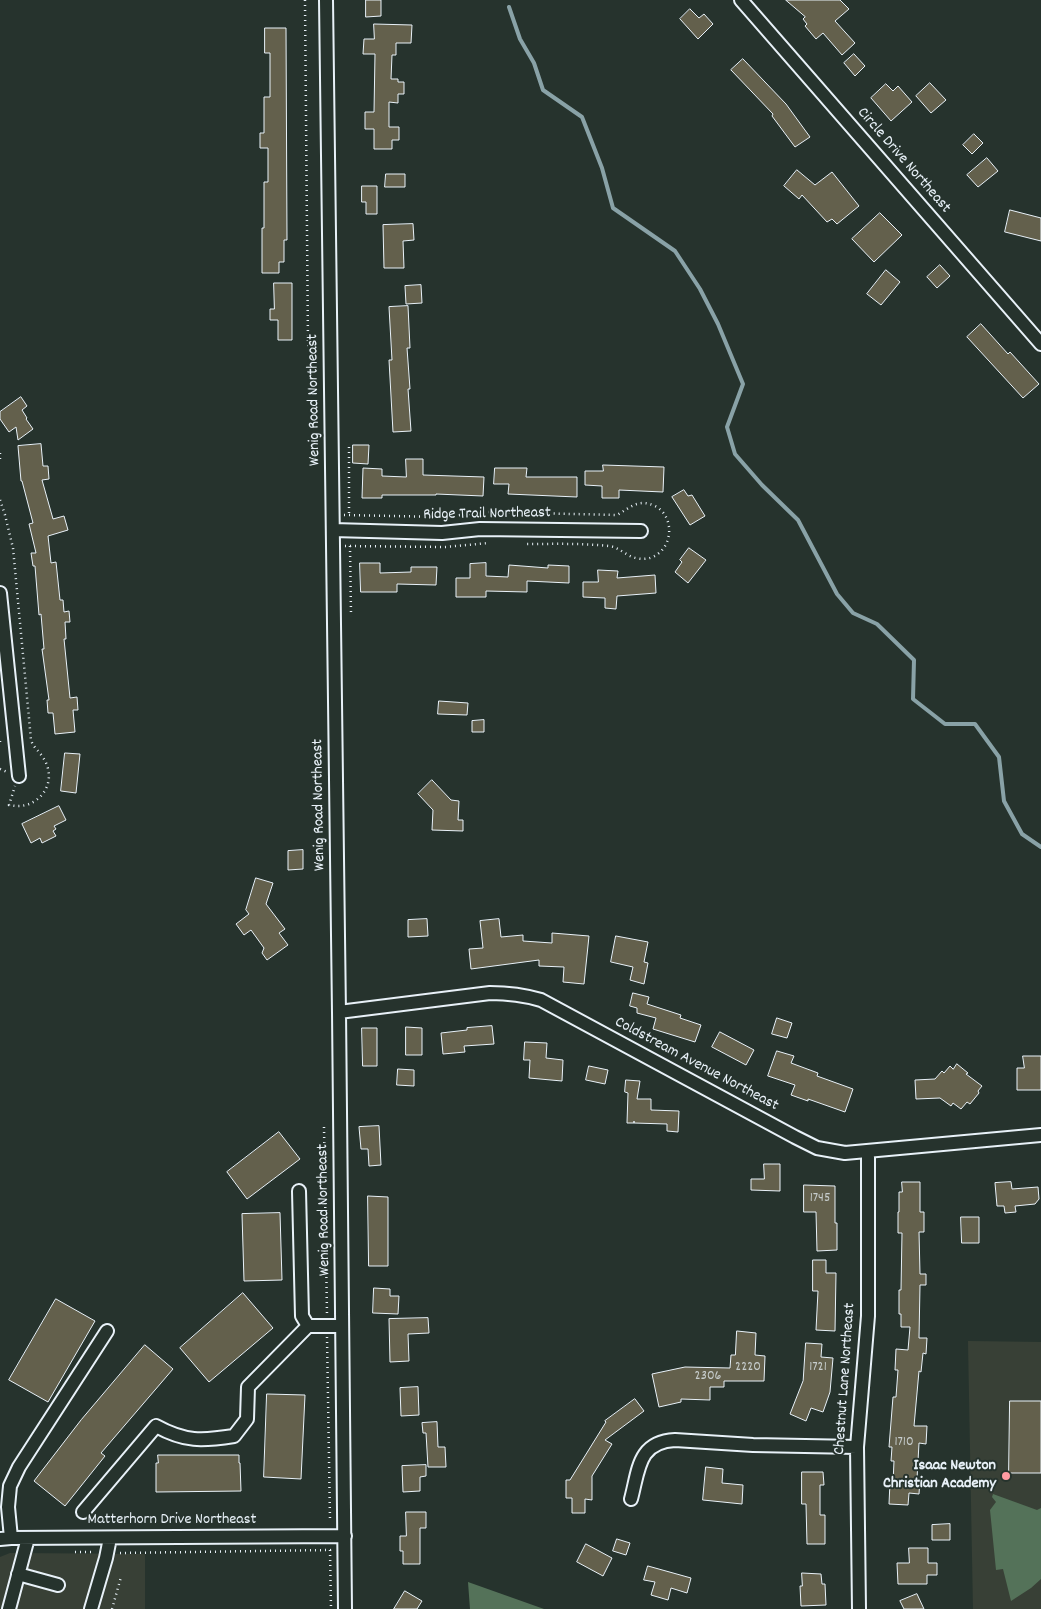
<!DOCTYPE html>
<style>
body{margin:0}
canvas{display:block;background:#26332d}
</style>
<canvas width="1041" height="1609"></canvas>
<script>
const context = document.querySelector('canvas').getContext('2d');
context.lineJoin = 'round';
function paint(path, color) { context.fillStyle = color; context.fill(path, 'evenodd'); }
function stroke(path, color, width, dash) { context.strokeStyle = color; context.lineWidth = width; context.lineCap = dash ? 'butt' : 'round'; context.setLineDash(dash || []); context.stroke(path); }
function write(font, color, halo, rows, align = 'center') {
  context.font = font + ' Dekko,sans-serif'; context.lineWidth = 4; context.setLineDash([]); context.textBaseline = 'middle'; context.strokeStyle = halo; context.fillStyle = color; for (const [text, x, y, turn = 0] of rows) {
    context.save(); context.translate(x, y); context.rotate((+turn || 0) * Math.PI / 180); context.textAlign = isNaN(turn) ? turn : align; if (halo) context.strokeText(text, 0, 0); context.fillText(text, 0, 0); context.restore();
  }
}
const built = new Path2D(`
 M968,1341L1041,1342V1609H973Z
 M10,1553L145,1554V1609H0V1557Z`);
const green = new Path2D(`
 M993,1494L1037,1510L1041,1508V1579L1031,1588L1011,1601L1003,1569L996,1570L990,1510L996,1502L992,1497Z
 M468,1582L544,1609H470Z`);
const stream = new Path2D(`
 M509,7L520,39L534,63L543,90L582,117L602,168L613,208L675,251L700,289L718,324L743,384L727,427L735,454L762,485L798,520L837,594L853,613L877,624L914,660L913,699L945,724H975L999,757L1004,801L1022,834L1041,847`);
const building = new Path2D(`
 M366,0H381V16L366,17Z
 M786,0H840L849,9L835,21L855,43L842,55L823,33L816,39L805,26L807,24L803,19L805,17Z
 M690,9L699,18L704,14L713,24L698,39L680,19Z
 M374,24L412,25L411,43H396V55H392L391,79H398V82H404V94H398V103L389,102V127H399V140H392V149H374V129H365V112H374L375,54H363L364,39H374Z
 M265,28H286L287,240H284V262H279V273H262V228H264V182H268V148H260V133H264V97H270V53H265Z
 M854,54L865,66L855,76L844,63Z
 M743,59L786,104L810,137L795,147L772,116L773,114L731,70Z
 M930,83L946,100L931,113L916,96Z
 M886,84L893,91L898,86L912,102L891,121L871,98Z
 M974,134L983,143L972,154L963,145Z
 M987,158L998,171L978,187L967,175Z
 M797,170L815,185L832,172L859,206L837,224L832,219L827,222L802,195L799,199L784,186Z
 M386,174H405V187H385Z
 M362,186H377V214H366V202H362Z
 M1010,210L1041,218V241L1005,232Z
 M880,213L902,235L874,262L852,239Z
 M413,224L414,240L403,241L404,268H384L383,225Z
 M940,265L950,276L937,288L927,277Z
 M886,270L900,282L881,305L867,294Z
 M274,283H292V340H278V320H270V309H274Z
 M421,285L422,303L406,304L405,286Z
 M408,306L410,348H407L410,389H408L411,431L393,432L389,360H392L389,307Z
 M981,324L1008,354L1010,352L1039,384L1023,398L967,337Z
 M21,397L27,406L22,410L27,418L26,419L33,429L18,440L16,427L9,432L0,419V412Z
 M41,444L43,466H48L49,479L42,480L53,519L64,516L68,530L48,536L51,563L56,562L60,600H63L64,612L69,611L70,622H65L66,639H64L70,698L77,697L78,710H73L75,732L55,734L53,713H48L47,700H49L42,649H44L41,614L39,615L35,566H33L31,553H36L29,524L33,523L22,481H21L18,446Z
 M353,445H369L368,464L353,463Z
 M406,459H423V475L484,477L483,496L436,494V495H382V498H362L363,468L382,469V476L406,477Z
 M603,465L664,467L663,492L619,490V498H602V486L585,485V471H603Z
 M495,468H527L526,477H577V497L508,494L509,484H494Z
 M684,490L688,496L692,495L705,516L690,525L672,497Z
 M689,548L706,560L688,583L675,572L682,562L680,560Z
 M360,563H380V573L411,572V567H437L436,585L397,584V592H361Z
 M486,563V576L508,577L509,565L548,568V565L569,566V583L527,581V592L486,591V597H456V578H470V564Z
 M598,570L618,571L617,578L655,575L656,593L617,596L616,609L605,608V598L583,597V582H598Z
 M439,701L468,703L467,715L438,714Z
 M484,720V732H472V721Z
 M65,753L80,754L76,793L61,791Z
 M432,780L451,800L459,801L458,820H463V831L432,830L433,810L418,794Z
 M59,806L66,820L54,826L56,829L53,831L56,836L42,843L40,838L31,843L22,824Z
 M303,850V869L288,870V851Z
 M256,878L273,883L266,904L285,929L279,933L288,945L267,960L262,953L264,948L251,930L244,935L236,924L249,914L246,910Z
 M427,919L428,936L408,937V920Z
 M499,919L501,937L523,935V941L552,943V933L589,936L584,984L563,982L564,967L539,966V960L471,969L469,949L483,948L480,921Z
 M616,936L648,942L644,962L648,963L644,984L630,980L633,967L611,962Z
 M633,993L649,997L647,1004L681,1015L680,1018L701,1025L695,1042L653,1029L656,1018L637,1013V1008L630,1006Z
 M777,1018L792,1023L787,1038L772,1034Z
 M492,1026L494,1044L464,1046L465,1052L443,1054L441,1033L467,1030V1028Z
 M406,1027L422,1028V1055H406Z
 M362,1028H377V1066H363Z
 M720,1032L754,1050L746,1065L712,1047Z
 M525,1042L547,1043L546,1058L563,1060L562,1081L529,1078L530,1060H524Z
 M777,1051L794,1056L791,1063L818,1073L817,1076L853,1089L845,1112L808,1099V1101L791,1095L795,1085L768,1076Z
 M1023,1056H1041V1090H1017V1068H1024Z
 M957,1064L968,1073L966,1074L982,1086L978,1091L979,1093L970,1104L967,1102L961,1109L953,1103L951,1106L940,1098L916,1099L915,1080L935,1079L942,1071L944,1073L950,1066L953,1069Z
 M589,1066L608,1070L605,1084L586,1080Z
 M398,1069L414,1070V1086L397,1085Z
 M626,1080L640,1081L637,1099H651V1110L679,1111L678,1132L667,1131V1124L634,1123V1121V1123H627L628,1093L625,1092Z
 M379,1126L381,1165L369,1166L368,1149H361L359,1127Z
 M279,1132L300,1159L247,1199L227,1172Z
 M764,1164H780V1191L751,1190V1179H764Z
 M902,1182H920V1212H924V1232H919L920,1274H926V1285H920L919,1338H927L926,1354L923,1353L921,1372L919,1371L914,1426H927L926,1444L919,1443L917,1479H920L919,1494L909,1493L908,1505L889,1504L890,1482L893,1483L894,1461H891L892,1447H889L893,1397H896L898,1370H895L896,1349L908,1350L910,1327H901V1314H899V1290H901L902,1233H898V1212H899V1192H902Z
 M1011,1182L1012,1189L1038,1187L1039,1199L1035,1204L1015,1206L1016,1212L1005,1213L1004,1206H997L995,1183Z
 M804,1185L835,1186V1223H837V1250L817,1251L816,1212H804Z
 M368,1196L388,1197V1266H369Z
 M280,1213L282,1280L244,1281L242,1214Z
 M961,1217H979V1243H962Z
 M813,1260H826V1273H836L835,1331L816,1330L818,1291H813Z
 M374,1288L390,1289V1296H399L398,1314L373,1313Z
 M243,1293L273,1328L209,1382L180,1348Z
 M56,1299L95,1321L48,1402L9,1380Z
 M428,1318L429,1333L408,1334L409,1361L390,1362L389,1319Z
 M737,1331L756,1333L755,1355L765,1356L764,1381H724V1387H710V1400L681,1399V1402L659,1407L652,1374L685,1367L730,1368L731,1355H735Z
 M806,1343L822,1344L821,1357L833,1358L830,1392L823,1412L811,1408L806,1421L790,1414L803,1381Z
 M145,1345L173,1369L101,1453L105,1456L65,1506L34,1481L81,1420Z
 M418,1387L419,1415L401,1416L400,1388Z
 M267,1394L305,1395L301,1479L264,1477Z
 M635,1399L644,1411L605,1440L612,1444L592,1476V1500L585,1499V1513H572V1498H566V1480H570L606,1422L605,1421Z
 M1010,1401H1041V1473H1009Z
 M437,1422L438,1447H445L446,1467H428L426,1433H423L422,1423Z
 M158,1455H239V1463H240L241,1491L156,1492V1463H158Z
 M426,1465V1476L420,1477V1491L403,1492L402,1466Z
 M706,1467L723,1469L722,1483L743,1485L742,1504L703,1500Z
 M802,1472H823L824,1485H820V1515H825V1544H807L806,1504H802Z
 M406,1512H426V1528H420V1564H403V1551H400V1536H406Z
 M950,1524V1540H932V1525Z
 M617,1539L630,1543L626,1555L613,1551Z
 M586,1544L612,1558L603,1576L577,1562Z
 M909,1548H928V1563H937V1575H927V1584H898L897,1563H909Z
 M648,1566L691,1578L687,1593L671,1588L668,1600L651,1595L655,1582L644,1580Z
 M802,1573L821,1574L822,1584H825L826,1605L801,1606L800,1586H802Z
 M405,1591L422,1601L417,1609H394Z
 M917,1594L924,1609H904L900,1601Z`);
const path = new Path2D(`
 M305,0L308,344L314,361V369
 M349,447V515
 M0,453V463
 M0,500L5,515L13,548L31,740C33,747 38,750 42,756C53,771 51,790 35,801C27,806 19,807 9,805L15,786
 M344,515L443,517L486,512L617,515C630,508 638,498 655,506C663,510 668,518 669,527C671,546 656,563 636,558C626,556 619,547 609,546C581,543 553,544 525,544
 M345,546L445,547L489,543
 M350,546L351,614
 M0,741V742
 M0,769L7,772
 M324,1127L327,1315
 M327,1337L330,1520
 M75,1552H94
 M120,1553L330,1550L331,1609
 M112,1609L121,1577`);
const minor = new Path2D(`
 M326,0L339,1012L345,1609
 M741,0L1041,344
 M333,530L442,533L480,529L641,531
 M0,593L19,776
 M339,1012L490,993C508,993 524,995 541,1000L795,1137L817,1148L845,1153L1041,1135
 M299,1191L302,1316L308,1326
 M631,1499C639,1469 638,1442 675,1440L753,1445L857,1447
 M83,1512L156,1426C185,1442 202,1441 234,1436L247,1419L248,1387L308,1326H342
 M11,1538L8,1507L10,1486L19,1467L107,1331
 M0,1539L11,1538L345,1536
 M18,1574L58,1585
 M9,1609L28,1538
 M91,1609L106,1558L110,1538
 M859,1609L857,1447L868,1316V1152`);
const markers = [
 [1006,1476,5,"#ff9aa2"]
];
const numberNames = [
 ["1745",820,1199],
 ["2220",748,1368],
 ["1721",818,1368],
 ["2306",708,1377],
 ["1710",904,1443]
];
const streetNames = [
 ["Circle Drive Northeast",903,161,49],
 ["Wenig Road Northeast",315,400,-91],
 ["Ridge Trail Northeast",487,515,-1],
 ["Wenig Road Northeast",320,805,-91],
 ["Coldstream Avenue Northeast",696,1065,28],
 ["Wenig Road Northeast",325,1210,-91],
 ["Chestnut Lane Northeast",846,1379,-86],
 ["Matterhorn Drive Northeast",172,1521]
];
const poiNames = [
 ["Isaac Newton",996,1467],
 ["Christian Academy",996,1485]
];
paint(built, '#384036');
paint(green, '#547259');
stroke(stream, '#89a2a7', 4);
paint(building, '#63604c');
stroke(building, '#e8f1f8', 1);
stroke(minor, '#e8f1f8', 16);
stroke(path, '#e8f1f8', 2.5, [1, 4]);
stroke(minor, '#26332d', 12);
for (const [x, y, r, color] of markers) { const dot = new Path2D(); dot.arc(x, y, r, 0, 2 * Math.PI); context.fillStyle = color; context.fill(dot); stroke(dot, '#26332d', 2); }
write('14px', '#c7cdcd', null, numberNames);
write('16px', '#e8f1f8', '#26332d', streetNames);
write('bold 16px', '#e8f1f8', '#26332d', poiNames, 'right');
</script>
